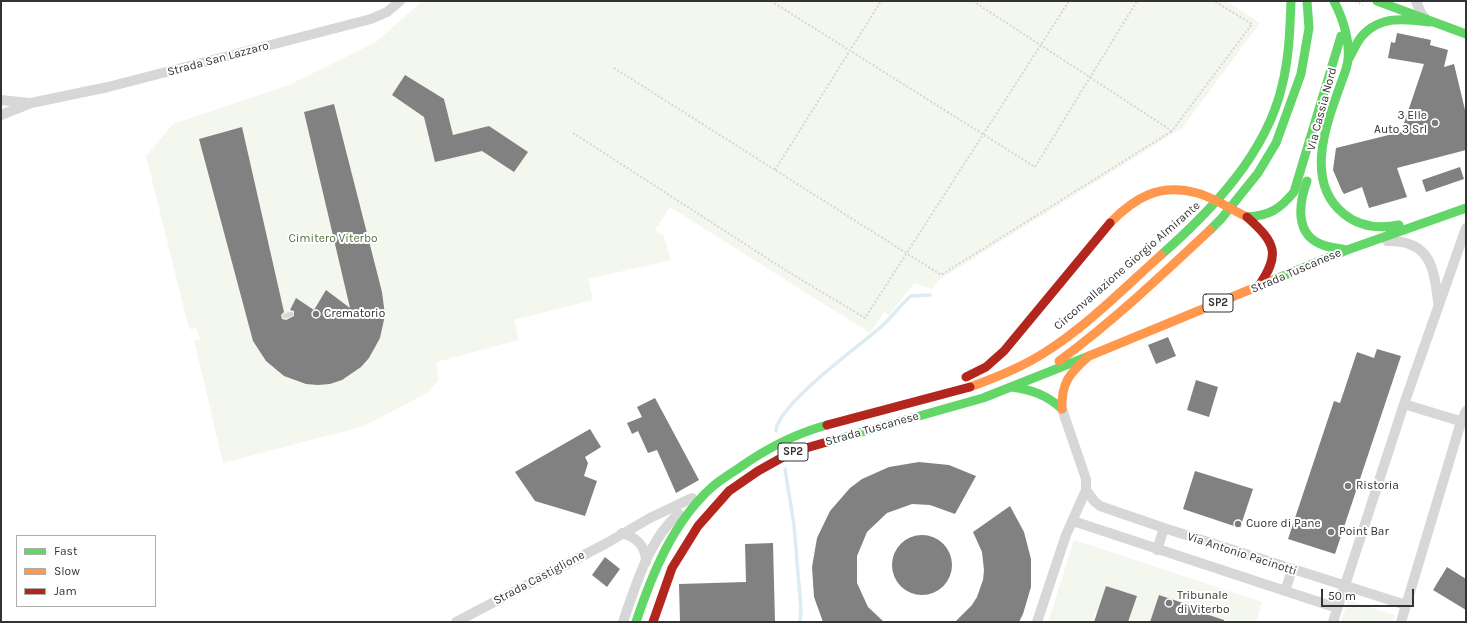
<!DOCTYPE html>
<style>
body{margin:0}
#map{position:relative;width:1467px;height:623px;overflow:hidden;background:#fff;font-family:Karla,sans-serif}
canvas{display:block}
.frame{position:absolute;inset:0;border:2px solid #333;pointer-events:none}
.legend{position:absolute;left:16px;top:535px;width:140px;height:72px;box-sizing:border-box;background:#fff;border:1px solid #adadad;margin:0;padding:5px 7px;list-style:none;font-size:12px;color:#333}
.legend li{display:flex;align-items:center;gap:8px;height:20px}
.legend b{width:20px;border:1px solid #adadad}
.scale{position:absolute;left:1321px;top:589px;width:93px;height:18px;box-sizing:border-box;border:2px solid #333;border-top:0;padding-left:5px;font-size:12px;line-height:14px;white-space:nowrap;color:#333;-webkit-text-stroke:3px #fff;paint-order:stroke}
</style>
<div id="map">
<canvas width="1467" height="623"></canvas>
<div class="frame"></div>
<ul class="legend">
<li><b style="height:5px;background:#63d668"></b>Fast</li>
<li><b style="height:5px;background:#ff974d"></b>Slow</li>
<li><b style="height:5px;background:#b3261e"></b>Jam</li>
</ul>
<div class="scale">50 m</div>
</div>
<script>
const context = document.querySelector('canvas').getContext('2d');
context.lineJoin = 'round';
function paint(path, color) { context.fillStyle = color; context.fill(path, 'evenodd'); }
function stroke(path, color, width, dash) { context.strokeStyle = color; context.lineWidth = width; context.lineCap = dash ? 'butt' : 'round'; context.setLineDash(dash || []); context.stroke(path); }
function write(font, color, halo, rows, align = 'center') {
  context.font = font + ' Karla,sans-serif'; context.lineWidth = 4; context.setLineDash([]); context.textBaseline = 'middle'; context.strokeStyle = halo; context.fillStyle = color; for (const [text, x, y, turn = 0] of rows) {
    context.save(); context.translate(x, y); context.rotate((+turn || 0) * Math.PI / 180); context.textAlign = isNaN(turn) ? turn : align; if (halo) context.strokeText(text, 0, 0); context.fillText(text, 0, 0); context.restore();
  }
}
const green = new Path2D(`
 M422,1H1226L1260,23L1182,128L939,280L932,289L914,283L889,315L884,312L870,333L670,207L655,230L664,236L671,260L588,279L593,300L514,320L519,340L436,362L439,380L427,393L364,426L223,463L194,340L200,339L196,328L189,329L146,156L173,124L289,85L376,42Z
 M1074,540L1262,602L1256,622H1221L1222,619L1206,614L1207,611L1159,595L1150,622H1128L1137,596L1106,586L1100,614L1095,613L1092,622H1048Z
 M1348,600L1395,615L1393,622H1341Z`);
const stream = new Path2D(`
 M776,431C777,405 859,346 881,327C892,317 900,305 911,296L930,295
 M785,469L794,525L801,609L800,622`);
const building = new Path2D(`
 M1397,33L1431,40L1430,45L1448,50L1444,67L1454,64L1466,114V150L1397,168L1407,197L1369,208L1362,187L1344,194L1342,191L1333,170L1336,148L1401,132L1424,64L1388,58L1391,42L1395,43Z
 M405,75L444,99L453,135L489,126L528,152L514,172L482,151L435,162L424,117L392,95Z
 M334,104L382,292L385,315L380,338L369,358L361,367L342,380L330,384L318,385L306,384L284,376L266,361L253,341L199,139L242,127L284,312L281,315L282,319L286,320L294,316V311L290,310L296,298L314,310L326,290L350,308L304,112Z
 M1460,167L1464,179L1426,192L1422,180Z
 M1168,337L1176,356L1156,364L1148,345Z
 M1377,349L1401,356L1335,554L1288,539L1334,401L1340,403L1357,352L1374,358Z
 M1196,380L1218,387L1209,417L1187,410Z
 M655,398L699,480L676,493L657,450L648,453L638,431L632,434L627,423L642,417L637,407Z
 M590,429L601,447L585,457L588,463L584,476L597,481L585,516L535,501L515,472Z
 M919,462L949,465L976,476L955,514L930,505L912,504L887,513L867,532L857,556V583L868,607L884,622H823L814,597L812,567L817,538L830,511L850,488L862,479L889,467Z
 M1195,471L1253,489L1240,528L1183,509Z
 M1010,506L1024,532L1031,559V587L1023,614L1019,622H955L972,605L977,597L983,580L984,570L982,552L973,532Z
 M892 565a30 30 0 1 1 60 0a30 30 0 1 1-60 0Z
 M773,543L775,622H680L679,584L746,582L745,544Z
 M605,557L620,569L607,587L592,575Z
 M1447,567L1466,579V610L1433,590Z
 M1106,586L1137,596L1128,622H1094Z
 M1159,595L1207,611L1206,614L1224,620V622H1150Z`);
const path = new Path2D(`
 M771,1L1035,167L1137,1
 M973,1L1172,131L1252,24L1214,1
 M1355,1L1363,5
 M614,68L941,275L1172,131
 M573,133L787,271L865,318L1069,1
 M775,170L881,1`);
const lane = new Path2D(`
 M285,316L291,314`);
const street = new Path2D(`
 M1416,1L1421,13L1425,18
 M1,100L29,103
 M1,115L31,103L108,87L371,19L387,12L400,1
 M1387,241C1430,240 1434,267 1438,302
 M1404,404L1466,423
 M1086,490L1094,501L1100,506L1164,528L1406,605
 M1073,521L1337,608
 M622,533C636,537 646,546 646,562
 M1157,550L1164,528
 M1285,591L1292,570
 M456,622L605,544L650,518L692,498
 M623,622C635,587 650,537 679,514
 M1037,622L1066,535L1086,490V479L1062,409
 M1333,622L1404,404L1466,228
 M1401,622L1461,422L1466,411`);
const fast = new Path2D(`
 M1334,1C1343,19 1350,39 1348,60C1347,69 1343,77 1340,86C1326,125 1304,182 1344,214C1360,227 1379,229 1399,225
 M1377,1L1466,34
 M1348,60C1353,52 1356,43 1362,36C1380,15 1406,19 1430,22
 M1307,181C1299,203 1294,235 1323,245C1330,248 1339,248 1347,250
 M1247,217C1269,216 1280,209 1294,192L1341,36
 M1210,230L1221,219L1258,173L1276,143L1301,74L1309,28L1307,1
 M1161,255C1212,210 1266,154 1282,86C1289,58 1290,30 1291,1
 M1278,278L1347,250L1466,208
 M1012,387C1032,390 1047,395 1062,409
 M827,442L983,398L1089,356
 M636,622C652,574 673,522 712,487C720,480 730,474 739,468C767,448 794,434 827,425`);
const slow = new Path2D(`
 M1110,223C1135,197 1160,183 1197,193C1213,197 1232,210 1247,217
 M1059,361C1112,322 1162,275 1210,230
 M970,387C995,378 1022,367 1044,353C1087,326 1124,288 1161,255
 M1062,409C1061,382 1070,373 1089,356L1278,278`);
const jam = new Path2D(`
 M1247,217C1276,243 1281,254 1258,287
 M966,377L986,367L1004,351L1110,223
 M827,425L970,387
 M653,622L672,568L698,526L729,491L758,471L792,452L827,442`);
const markers = [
 [1435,123,4,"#7a7a7a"],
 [316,314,4,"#7a7a7a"],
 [1348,486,4,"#7a7a7a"],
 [1238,524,4,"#7a7a7a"],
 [1331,532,4,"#7a7a7a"],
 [1169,603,4,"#7a7a7a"]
];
const shields = [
 [1218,303,30],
 [793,452,30]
];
const shieldNames = [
 ["SP2",1218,303],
 ["SP2",793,452]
];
const streetNames = [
 ["Strada San Lazzaro",218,59,-15],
 ["Via Cassia Nord",1322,109,-75],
 ["Circonvallazione Giorgio Almirante",1127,266,-41],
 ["Strada Tuscanese",1296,271,-23],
 ["Strada Tuscanese",872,429,-16],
 ["Via Antonio Pacinotti",1242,554,18],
 ["Strada Castiglione",539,578,-28]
];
const poiNames = [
 ["3 Elle",1427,116,"right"],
 ["Auto 3 Srl",1427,130,"right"],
 ["Crematorio",324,314],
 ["Ristoria",1356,486],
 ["Cuore di Pane",1246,524],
 ["Point Bar",1339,532],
 ["Tribunale",1177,596],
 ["di Viterbo",1177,610]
];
const parkNames = [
 ["Cimitero Viterbo",333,239]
];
paint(green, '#f3f7ee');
stroke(stream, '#dcebf4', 3.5);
paint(building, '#818181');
stroke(path, '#d7d7d7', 2, [2, 2]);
stroke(lane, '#d7d7d7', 5);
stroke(street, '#d7d7d7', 10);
stroke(fast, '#63d668', 9);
stroke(slow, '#ff974d', 9);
stroke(jam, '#b3261e', 9);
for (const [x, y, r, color] of markers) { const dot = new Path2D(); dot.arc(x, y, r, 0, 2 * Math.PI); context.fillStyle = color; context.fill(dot); stroke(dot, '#fff', 1.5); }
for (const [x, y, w] of shields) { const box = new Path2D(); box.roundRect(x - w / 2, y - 9, w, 18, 3); context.fillStyle = '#fff'; context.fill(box); stroke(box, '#333', 1); }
write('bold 11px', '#333', null, shieldNames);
write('12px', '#333', '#fff', streetNames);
write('12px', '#333', '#fff', poiNames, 'left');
write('12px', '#55733c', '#fff', parkNames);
</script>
